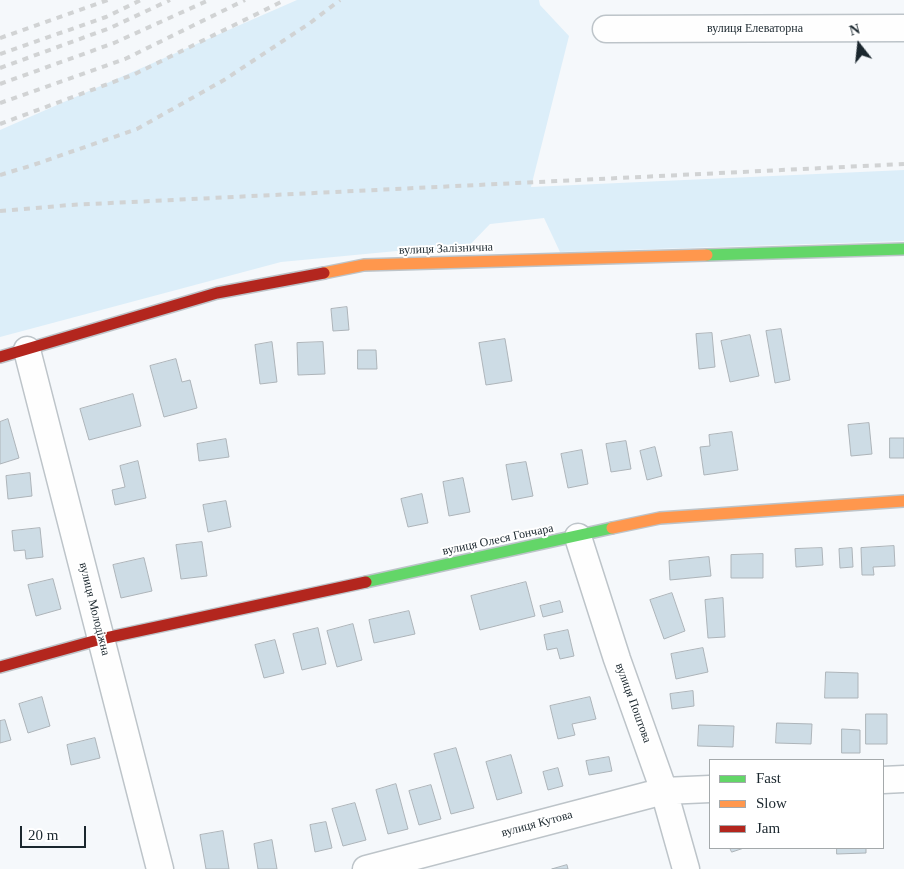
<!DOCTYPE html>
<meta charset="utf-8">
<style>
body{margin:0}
#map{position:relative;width:904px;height:869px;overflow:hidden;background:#f5f8fb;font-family:"Times New Roman",serif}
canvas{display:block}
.legend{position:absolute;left:709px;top:759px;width:175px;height:90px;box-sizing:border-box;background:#fff;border:1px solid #a4a9ab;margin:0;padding:6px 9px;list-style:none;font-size:15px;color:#1b272e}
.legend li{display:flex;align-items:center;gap:10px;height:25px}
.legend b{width:25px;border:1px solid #a4a9ab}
.north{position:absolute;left:834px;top:20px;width:50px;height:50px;-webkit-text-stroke:4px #fff;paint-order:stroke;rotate:344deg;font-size:14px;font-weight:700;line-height:20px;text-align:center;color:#1b272e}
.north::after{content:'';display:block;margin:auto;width:18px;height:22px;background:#1b272e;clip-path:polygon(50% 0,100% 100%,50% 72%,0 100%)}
.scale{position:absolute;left:20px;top:826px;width:66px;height:22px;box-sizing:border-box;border:2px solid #1b272e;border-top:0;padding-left:6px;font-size:15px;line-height:18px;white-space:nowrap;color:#1b272e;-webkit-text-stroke:4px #fff;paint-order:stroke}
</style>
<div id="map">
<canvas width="904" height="869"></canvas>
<ul class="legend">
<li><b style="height:6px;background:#63d668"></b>Fast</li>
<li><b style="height:6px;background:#ff974d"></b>Slow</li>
<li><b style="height:6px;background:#b3261e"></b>Jam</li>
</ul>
<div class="north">N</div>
<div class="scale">20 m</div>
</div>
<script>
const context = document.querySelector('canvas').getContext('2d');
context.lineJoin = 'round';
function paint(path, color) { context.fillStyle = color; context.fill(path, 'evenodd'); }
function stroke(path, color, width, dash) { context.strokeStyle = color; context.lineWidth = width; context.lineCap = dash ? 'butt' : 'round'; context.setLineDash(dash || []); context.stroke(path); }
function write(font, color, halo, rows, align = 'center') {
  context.font = font + ' "Times New Roman",serif'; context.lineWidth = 4; context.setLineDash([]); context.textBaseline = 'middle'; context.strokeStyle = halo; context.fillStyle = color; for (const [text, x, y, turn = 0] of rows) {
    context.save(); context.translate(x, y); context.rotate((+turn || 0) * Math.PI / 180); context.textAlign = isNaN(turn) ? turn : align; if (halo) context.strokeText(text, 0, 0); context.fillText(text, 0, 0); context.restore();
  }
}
const green = new Path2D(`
 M297,0H539L540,5L569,36L531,187L904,170V241L560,252L544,218L490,224L462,253L418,249L281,262L0,337V130Z`);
const building = new Path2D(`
 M347,307L349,330L333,331L331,309Z
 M781,329L790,380L775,383L766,331Z
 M712,333L715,367L699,369L696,334Z
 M750,335L759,376L730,382L721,341Z
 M505,339L512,381L486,385L479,343Z
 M272,342L277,382L260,384L255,345Z
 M323,342L325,374L298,375L297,343Z
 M358,350H376L377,369H358Z
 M176,359L182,382L190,380L197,408L164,417L150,366Z
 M133,394L141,426L89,440L80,409Z
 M8,419L19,458L0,464V422Z
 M869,423L872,454L851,456L848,425Z
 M732,432L738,470L704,475L700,447L710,446L709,435Z
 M890,438H904V458H890Z
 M226,439L229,457L199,461L197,444Z
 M626,441L631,469L611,472L606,444Z
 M655,447L662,476L647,480L640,451Z
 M582,450L588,484L568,488L561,454Z
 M138,461L146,498L115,505L112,490L125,487L120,466Z
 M526,462L533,496L512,500L506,465Z
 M30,473L32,496L8,499L6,476Z
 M463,478L470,512L449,516L443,482Z
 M422,494L428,523L408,527L401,499Z
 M226,501L231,527L208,532L203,505Z
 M40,528L43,557L26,559L25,550L14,551L12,531Z
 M202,542L207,576L181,579L176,545Z
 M894,546L895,566L873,567L874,575H862L861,548Z
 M822,548L823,565L796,567L795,549Z
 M852,548L853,567L840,568L839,549Z
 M763,554V578H731V555Z
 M709,557L711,576L670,580L669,561Z
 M144,558L152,591L121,598L113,565Z
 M53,579L61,609L36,616L28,585Z
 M526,582L535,616L480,630L471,596Z
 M672,593L685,631L664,639L650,600Z
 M723,598L725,637L708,638L705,600Z
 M560,601L563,612L543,617L540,606Z
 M409,611L415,634L374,643L369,620Z
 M353,624L362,660L337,667L327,631Z
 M318,628L326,664L302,670L293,634Z
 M568,630L574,656L560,659L557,648L547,650L544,635Z
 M275,640L284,673L264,678L255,645Z
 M703,648L708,672L676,679L671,654Z
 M826,672L858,673V698H825Z
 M693,691L694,706L672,709L670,694Z
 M42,697L50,726L28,733L19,704Z
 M590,697L596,719L572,724L575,735L558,739L550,706Z
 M866,714H887V744H866Z
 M5,720L11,740L0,743V721Z
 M777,723L812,724L811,744L776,743Z
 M699,725L734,726L733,747L698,746Z
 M842,729L860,730V753H842Z
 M95,738L100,758L71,765L67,745Z
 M456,748L474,808L451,814L434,754Z
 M511,755L522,793L497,800L486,762Z
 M609,757L612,771L589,775L586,761Z
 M558,768L563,786L548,790L543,772Z
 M396,784L408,829L388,834L376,790Z
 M431,785L441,819L419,825L409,791Z
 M355,803L366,840L343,846L332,809Z
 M326,822L332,848L315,852L310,825Z
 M223,831L229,869H206L200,835Z
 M272,840L277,869H258L254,844Z
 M730,848H744L732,852Z
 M837,848H866V853L837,854Z
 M567,865L568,869H552Z`);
const street = new Path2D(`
 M606,29L904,28
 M27,350L160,869
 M578,537L617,659L664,791L686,869
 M883,780L904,779
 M366,869L664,791L710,789`);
const fast = new Path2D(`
 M707,255L904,249
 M366,582L612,528`);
const slow = new Path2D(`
 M324,273L364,265L707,255
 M612,528L660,518L904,501`);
const jam = new Path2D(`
 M0,357L217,293L324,273
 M0,667L101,639L366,582`);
const rail = new Path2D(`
 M0,38L108,0
 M0,54L106,17L141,0
 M0,68L110,28L170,0
 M0,84L114,43L209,0
 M0,103L125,59L245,0
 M0,124L135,74L285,0
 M0,175L33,165L137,129L224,80L310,23L340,0
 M0,211L70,205L904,164`);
const streetNames = [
 ["вулиця Елеваторна",755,29],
 ["вулиця Залізнична",446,249,-2],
 ["вулиця Олеся Гончара",498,540,-12],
 ["вулиця Молодіжна",94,609,76],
 ["вулиця Поштова",633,703,70],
 ["вулиця Кутова",537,824,-15]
];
paint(green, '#dceef9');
paint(building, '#cddce5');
stroke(building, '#adb4b9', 1);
stroke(street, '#bdc4c9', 29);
stroke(fast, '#bdc4c9', 14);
stroke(slow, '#bdc4c9', 14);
stroke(jam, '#bdc4c9', 14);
stroke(street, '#fefefe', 26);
stroke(fast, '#63d668', 11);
stroke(slow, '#ff974d', 11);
stroke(jam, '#b3261e', 11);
stroke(rail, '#d1d3d4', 4, [6, 6]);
write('12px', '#1b272e', '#fff', streetNames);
</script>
